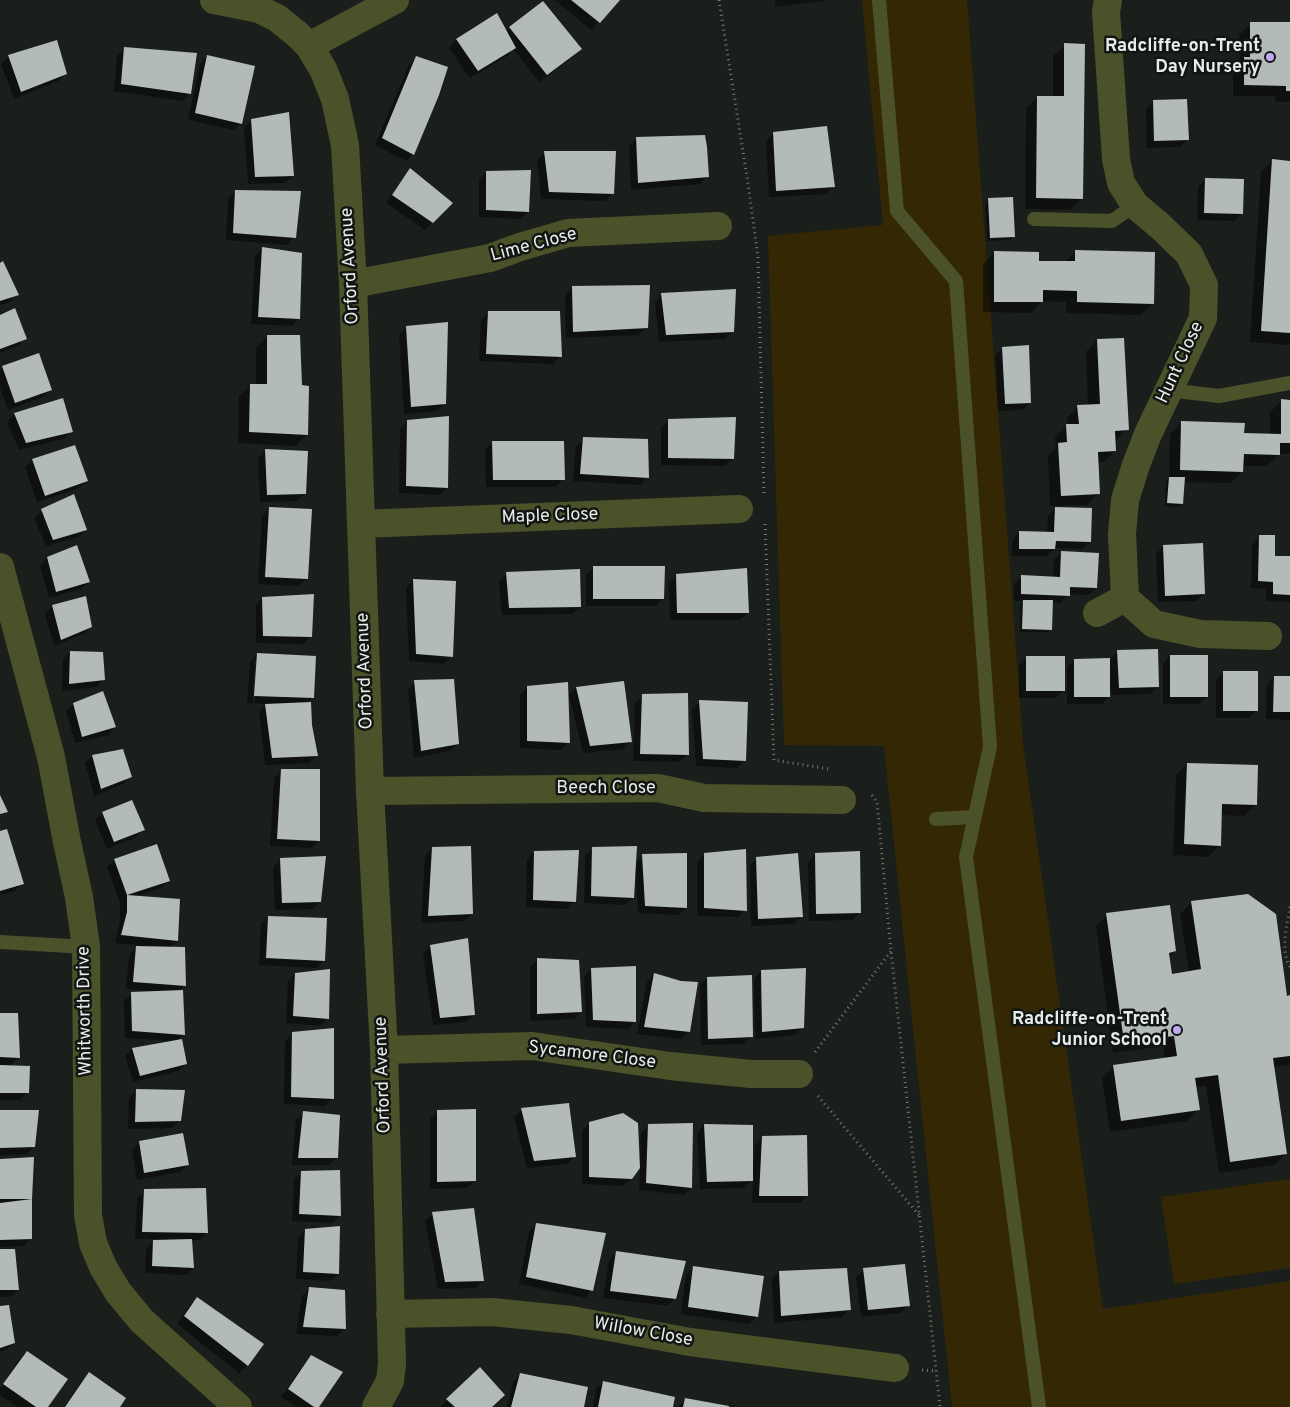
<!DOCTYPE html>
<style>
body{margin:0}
canvas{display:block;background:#1a1f1b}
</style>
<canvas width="1290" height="1407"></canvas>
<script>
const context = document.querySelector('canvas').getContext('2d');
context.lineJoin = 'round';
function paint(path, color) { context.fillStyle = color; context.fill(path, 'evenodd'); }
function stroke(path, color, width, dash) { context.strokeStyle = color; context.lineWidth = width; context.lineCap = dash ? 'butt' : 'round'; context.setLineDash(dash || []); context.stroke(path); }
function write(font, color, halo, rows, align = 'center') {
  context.font = font + ' Overpass,sans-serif'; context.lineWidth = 5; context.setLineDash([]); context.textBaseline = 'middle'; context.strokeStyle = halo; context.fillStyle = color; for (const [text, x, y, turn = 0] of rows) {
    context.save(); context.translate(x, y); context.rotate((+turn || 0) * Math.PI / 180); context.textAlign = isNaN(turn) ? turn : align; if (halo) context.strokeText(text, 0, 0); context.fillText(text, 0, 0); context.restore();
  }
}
const green = new Path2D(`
 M862,0H967L1023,744L1103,1309L1290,1281V1407H952L884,746L784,745L768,236L883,225Z
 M1290,1179V1268L1174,1284L1161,1197Z`);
const shadow = new Path2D(`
 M555,0H618L591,30Z
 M775,0H829L775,7Z
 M496,14L506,32L510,28L580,49L573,57L539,82L513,49L507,56L470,78L449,48L456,40Z
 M1251,24H1290V102H1275V96H1233V69L1240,63L1239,35Z
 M1065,45L1082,199L1070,210L1025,209L1026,108L1038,97H1053V56Z
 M125,49L190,93L182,101L114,91L117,56Z
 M9,56L65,74L58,81L14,99L1,64Z
 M207,56L241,123L234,130L188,120L200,64Z
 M417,58L413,154L406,161L375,145L409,65Z
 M1154,101L1187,140L1180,147L1147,148L1146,109Z
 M252,120L293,176L285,183L248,184L244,127Z
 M773,134L833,186L826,194L769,197L766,141Z
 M637,139L708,176L700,184L631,190L629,146Z
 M545,152L613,193L605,201L541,199L537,160Z
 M1272,161L1290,162V343L1288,345L1250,342L1261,172Z
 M410,170L451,203L425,230L386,203L403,178Z
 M486,172L528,212L520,219L479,217V180Z
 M1206,179L1241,214L1234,221L1197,220L1198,187Z
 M235,192L294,237L287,245L226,240L228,199Z
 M989,199L1014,236L1010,240L987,241L985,203Z
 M262,249L299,318L292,326L251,324L255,256Z
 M995,252L1038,262H1065L1075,252L1153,303L1141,315L1066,313V302L1042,301L1031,313L983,312V264Z
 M0,264L17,294L10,302L0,305Z
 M573,287L647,327L639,335L566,338L565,295Z
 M662,294L733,331L725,339L659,342L655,302Z
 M489,312L560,356L553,364L479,361L481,320Z
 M0,317L25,338L18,346L0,353Z
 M407,327L445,403L437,411L404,414L399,335Z
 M268,336L301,387L307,434L296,446L238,443L239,396L251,385H256V347Z
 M1097,340L1127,429L1115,441V451L1104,462L1097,463L1098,493L1087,505L1050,506L1048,456L1056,448L1055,437L1067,425V418L1078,406H1088L1086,352Z
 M1003,348L1030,403L1022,410L998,411L995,355Z
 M3,367L51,389L43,397L8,410L0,388V370Z
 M62,399L72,431L64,439L19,450L7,422L14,414Z
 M1282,401H1290V454H1279L1267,466H1242V472L1231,483L1183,482L1182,503L1178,507L1165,506L1166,481L1169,478L1170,434L1181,423L1243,434L1270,435V412Z
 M668,420L733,459L725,466L661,465V428Z
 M407,422L447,488L440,495L399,493L400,429Z
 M584,439L648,477L640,485L573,481L576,446Z
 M493,442L563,479L556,487H486L485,450Z
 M266,450L305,494L297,501L260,502L258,458Z
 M32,460L87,481L79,488L37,502L25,467Z
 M1057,507V508L1090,542L1082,549L1055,548L1047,556H1012V540L1020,532L1047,533L1048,516Z
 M270,508L307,578L299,586L258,584L262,516Z
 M42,511L86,530L78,537L46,546L34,518Z
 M1260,536L1273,557H1290V602L1266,601V589L1251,588L1252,544Z
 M1163,546L1204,593L1196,601L1158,602L1156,554Z
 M76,547L89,582L81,589L49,598L40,566L47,558Z
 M1062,552L1096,588L1088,595L1068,594L1061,603H1052L1051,629L1048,632H1020V604L1023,601H1014V584L1022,577L1053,578L1054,560Z
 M594,567L663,598L656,606H586V575Z
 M507,573L580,607L572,614L502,615L499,581Z
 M677,575L748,613L740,620H670L669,583Z
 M413,580L452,656L444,664L409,661L406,588Z
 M263,598L311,636L303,644L256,643V605Z
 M53,606L91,627L83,634L54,646L45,614Z
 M1118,651L1158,687L1150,694L1112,695L1111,689H1109V696L1102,704H1067V667L1074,660H1110Z
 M70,652L103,680L96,687L62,691L63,660Z
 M257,654L312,698L307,703L316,756L309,763L265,765L259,712L267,704L247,703L250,662ZM255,660H257L255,702H253Z
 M1170,656L1206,697L1199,704H1163V664Z
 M1027,657L1063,691L1056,698H1019V665Z
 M1223,673L1257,710L1249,718H1216V680Z
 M1274,677H1290V720L1266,719L1267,685Z
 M415,682L458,743L450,751L414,758L408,689Z
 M567,683L568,743L561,750L520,748V695L527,687Z
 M576,688L630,742L623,749L583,753L569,695Z
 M643,696L688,754L680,762L633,761L635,703Z
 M700,702L745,760L737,768L696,766L692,709Z
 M73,704L115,727L108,735L75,743L66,711Z
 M92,756L130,776L123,784L94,796L85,763Z
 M1187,764L1256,805L1244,816L1221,815L1219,846L1208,857L1173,855L1176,775Z
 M281,771L319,840L311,848L270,846L274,778Z
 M103,813L143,830L136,837L107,849L95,820Z
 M0,832L22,884L15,891L0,895Z
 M432,848L472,914L464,921L421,923L425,856Z
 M592,849L635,864L643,856L686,908L679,915L638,913L636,876H634L633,898L625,905L584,903L585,856Z
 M534,852L574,902L567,909L526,907L527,860Z
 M704,854L745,910L738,917L697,916V862Z
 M815,854L860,912L853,920L809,921L808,862Z
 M757,858L802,916L794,924L751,926L750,865Z
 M281,859L320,902L312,909L275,910L273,867Z
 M115,860L169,880L161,888L134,897L177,941L170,948L185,985L179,991L184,1034L177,1041L186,1064L178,1071L133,1082L125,1056L132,1049L169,1041L125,1038L124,1001L132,994L149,993V991L126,989L129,955L139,945L115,943L120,920V903L107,867Z
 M1192,902L1286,997H1290V1065L1273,1067L1286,1154L1274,1165L1219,1173L1206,1086L1195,1087L1198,1110L1187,1121L1110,1132L1102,1078L1114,1066L1165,1059L1163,1046L1113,1053L1096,926L1107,915L1175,951L1168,958L1171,975L1189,972L1180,914Z
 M268,917L324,960L316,968L259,965L261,924Z
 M431,946L474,1015L466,1022L433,1025L423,954Z
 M537,960L581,1012L574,1019L530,1021V967Z
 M591,969L635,1021L628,1029L586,1027L584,977Z
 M761,971L803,1027L795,1035L755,1039L754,979Z
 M295,974L328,1018L320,1026L286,1023L288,981Z
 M654,975L689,1031L681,1039L637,1034L647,982Z
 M707,978L752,1036L744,1044L701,1045L700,985Z
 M0,1014L18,1058L10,1066L28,1092L20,1100H0Z
 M293,1033L332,1099L325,1106L284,1104L285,1041Z
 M137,1091L180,1120L172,1128L128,1129L129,1098Z
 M522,1110L575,1156L567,1164L527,1168L514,1117Z
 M0,1111L34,1146L27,1154L0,1155Z
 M437,1112L475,1181L467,1188L430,1189V1119Z
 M304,1113L337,1157L329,1165H292L296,1120Z
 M590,1123L638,1156H640L641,1133L649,1126L691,1188L684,1195L639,1190L640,1166L631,1179L623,1186L582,1184V1131Z
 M704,1125L752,1161H754L755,1145L762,1138L807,1196L800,1203H752L753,1179L744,1188L700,1189L697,1133Z
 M140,1142L188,1164L180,1172L137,1180L132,1150Z
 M33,1158L31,1199V1238L24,1246L0,1247V1160Z
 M302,1172L340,1215L333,1223L292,1221L294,1179Z
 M145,1190L206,1233L199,1240H191L193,1268L186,1275L145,1273L146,1249L156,1239H135L137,1198Z
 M433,1214L483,1281L475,1288L438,1289L425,1221Z
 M536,1224L592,1290L585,1298L519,1284L529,1232Z
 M339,1227L338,1274L330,1281L296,1279L298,1238L305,1230Z
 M0,1251L18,1290L10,1297H0Z
 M616,1253L675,1298L668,1306L603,1298L609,1260Z
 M694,1268L757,1316L749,1324L681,1314L686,1275Z
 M864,1270L908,1305L901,1313L861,1317L856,1277Z
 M779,1272L850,1309L842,1317L774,1323L772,1279Z
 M309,1288L345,1328L337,1336L296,1334L302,1296Z
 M197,1299L262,1344L247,1366L239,1373L177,1324L189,1306Z
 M0,1307L14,1343L6,1350L0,1352Z
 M27,1352L47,1407H18L0,1395V1388L19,1360Z
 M311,1356L318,1407H296L281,1397L304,1364Z
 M480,1369L491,1407H440Z
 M89,1374L119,1407H64L82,1381Z
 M520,1374L583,1407H507L513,1382Z
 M604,1382L672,1407H593L596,1389Z
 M685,1400L727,1407H678Z`);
const building = new Path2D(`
 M571,0H620L600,23Z
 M543,1L582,49L547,75L509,27Z
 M497,13L516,48L478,71L456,39Z
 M1250,22H1290V91H1286V86L1244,85V57H1250Z
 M57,40L67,74L21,92L8,55Z
 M1064,43L1085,44L1083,199L1036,198L1037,96H1064Z
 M124,47L197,53L191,94L121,84Z
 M207,55L255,66L242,124L195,113Z
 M416,56L448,67L439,95L414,155L382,138Z
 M1187,99L1189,140L1154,141L1153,100Z
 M289,112L294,176L255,177L251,119Z
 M827,126L835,187L776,191L773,132Z
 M705,135L707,147L709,177L638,183L636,137Z
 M544,151H616L614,194L549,192Z
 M1272,159L1290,161V333L1261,331Z
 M410,168L453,203L433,223L392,195Z
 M531,170L529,212L486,210V171Z
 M1205,178L1244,179L1243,214L1204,213Z
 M235,190L301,191L296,238L233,233Z
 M1013,197L1015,237L990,238L988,198Z
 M262,247L302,253L300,319L258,317Z
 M1075,250L1155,252L1154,304L1077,302V291L1043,290V302H994V251L1039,252V261H1075Z
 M3,261L19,295L0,301V263Z
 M650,285L648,328L573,332L572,286Z
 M736,289L734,332L666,335L661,293Z
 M15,308L27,339L0,349V315Z
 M488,311H560L562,357L486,354Z
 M448,322L446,404L411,407L406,326Z
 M267,335H300L302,385L309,386L308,435L249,432L250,384H267Z
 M1124,338L1129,430L1115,431L1116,451L1098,452L1100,494L1061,496L1058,443L1067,442L1066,424H1079L1077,405L1100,404L1097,339Z
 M1029,345L1031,403L1005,404L1002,347Z
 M39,353L52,390L15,403L2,366Z
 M63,398L73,432L26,443L14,413Z
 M1281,399L1290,400V443H1280V455L1244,454L1243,472L1180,470L1181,421L1245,423L1244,433L1281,434Z
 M449,416L448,488L406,486L407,420Z
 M736,417L734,459L668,458V419Z
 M583,437L648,439L649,478L580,474Z
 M492,441H564L565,480H493Z
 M75,445L88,481L45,496L32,459Z
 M265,449L308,451L306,494L267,495Z
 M1169,477H1185L1183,504L1167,503Z
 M74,494L87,530L53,540L41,509Z
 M269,507L312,509L308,579L265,577Z
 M1055,507L1092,508L1091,542L1056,541L1055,549H1019V531L1054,532Z
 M1259,535H1275V556H1290V595L1273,594V582L1258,581Z
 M1203,543L1205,594L1165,596L1163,545Z
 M77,545L90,582L56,592L47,557Z
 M1061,551L1099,553L1097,588L1070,587V596L1021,594V575L1060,577Z
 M593,566H665L664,599H593Z
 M747,568L749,613H677L676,574Z
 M580,569L581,607L509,608L506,572Z
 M413,579L456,581L453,657L416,654Z
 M314,594L312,637L263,636L262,597Z
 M86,596L92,627L61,640L52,605Z
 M1023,600H1053L1052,630L1022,629Z
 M1158,649L1159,687L1119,688L1117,650Z
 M70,651L103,652L105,680L69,684Z
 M257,653L316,656L314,698L254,696Z
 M1170,655H1208V697H1170Z
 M1026,656H1065V691H1026Z
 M1110,658V697H1074V659Z
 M1223,671H1258V711H1223Z
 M1274,676H1290V712H1273Z
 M454,679L459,744L421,751L414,680Z
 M624,681L632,742L590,746L576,687Z
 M568,682L570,743L527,741V686Z
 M103,691L116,727L82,737L73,703Z
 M688,693L689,755L640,754L642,694Z
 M699,700L748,702L746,761L703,759Z
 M311,702L312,725L318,756L272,758L265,704Z
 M123,749L132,777L101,789L92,755Z
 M1187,763L1258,765L1257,805L1222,804L1221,846L1184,844Z
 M281,769H320V841L277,839Z
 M0,795L8,812L0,814Z
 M132,800L145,830L114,842L102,812Z
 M7,829L24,884L0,891V831Z
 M157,844L170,881L127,895L114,859Z
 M471,846L473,914L428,916L432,847Z
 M637,846L634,898L591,896L592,847Z
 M746,849L747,911L704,908V853Z
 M579,850L576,902L533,900L534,851Z
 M860,851L861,913L816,914L815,853Z
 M687,853V908L645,906L642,854Z
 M798,853L803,917L758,919L756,857Z
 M326,856L321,902L282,903L280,858Z
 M1248,894L1276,914L1287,996L1290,995V1056L1273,1058L1287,1154L1230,1162L1218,1075L1195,1078L1200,1110L1121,1121L1113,1065L1177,1056L1174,1036L1124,1042L1106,913L1170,905L1176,951L1169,953L1172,974L1201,969L1191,901Z
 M127,895L180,899L178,941L121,935L127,912Z
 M268,916L327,918L325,961L266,958Z
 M468,938L475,1015L440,1018L430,945Z
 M136,946L185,947L186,986L133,982Z
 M537,958L579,960L582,1012L537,1014Z
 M636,966V1022L593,1020L591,968Z
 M806,968L804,1028L762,1032L761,970Z
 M330,969L329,1019L293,1016L295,973Z
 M654,973L681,981L698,982L690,1032L644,1027Z
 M752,975L753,1037L708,1039L707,977Z
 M183,990L185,1035L132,1031L131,992Z
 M0,1013H18L20,1058L0,1057Z
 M334,1028V1099L291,1097L292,1032Z
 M182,1039L187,1064L140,1076L132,1048Z
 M0,1065L30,1066L29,1093H0Z
 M136,1089L185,1090L181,1121L135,1122Z
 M569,1103L576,1157L534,1161L521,1108Z
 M476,1109V1181L437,1182V1110Z
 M0,1110H39L35,1147L0,1148Z
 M303,1111L340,1115L338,1158H298Z
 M623,1113L638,1123L640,1168L632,1179L589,1177V1122Z
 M693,1123L692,1188L646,1183L648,1124Z
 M704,1124L753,1125V1181L707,1182Z
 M183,1133L189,1165L144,1173L139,1141Z
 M807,1135L808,1196H759L762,1136Z
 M34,1157L32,1199H0V1159Z
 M340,1170L341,1216L299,1214L301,1171Z
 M206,1188L208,1233L142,1232L144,1189Z
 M32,1199V1239L0,1240V1203Z
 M474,1208L484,1281L445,1282L432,1212Z
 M536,1223L606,1233L593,1291L526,1277Z
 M340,1226L339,1274L303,1272L305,1229Z
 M192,1239L194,1268L152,1266L153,1240Z
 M0,1249H15L19,1290H0Z
 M616,1251L686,1261L676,1299L610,1291Z
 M905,1264L910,1306L868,1310L863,1268Z
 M693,1266L764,1276L758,1317L688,1307Z
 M847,1268L851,1310L781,1316L779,1271Z
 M309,1287L345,1290L346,1329L303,1327Z
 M197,1297L264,1344L248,1366L184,1316Z
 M9,1305L15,1343L0,1348V1306Z
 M27,1351L68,1379L48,1407H36L3,1384Z
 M311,1355L343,1372L319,1407H314L288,1389Z
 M480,1367L505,1395L492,1407H455L446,1399Z
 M89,1372L126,1398L120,1407H65Z
 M520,1373L588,1387L584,1407H511Z
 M603,1381L675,1397L673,1407H598Z
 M685,1398L729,1406V1407H683Z`);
const path = new Path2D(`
 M719,0L747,177L758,257L764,493
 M765,524L774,760L829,769
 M872,795L877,802L891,951L940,1407
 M1290,907C1287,925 1280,951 1290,967
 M815,1052L891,951
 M818,1096L919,1215
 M922,1370L937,1371`);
const service = new Path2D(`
 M879,0L897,211L956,281L990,747L966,857L1039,1407
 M1034,219L1112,221L1135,205
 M1168,390L1219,396L1290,383
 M936,819L974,817
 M0,942L86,947`);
const minor = new Path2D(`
 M214,0L259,9L277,18L297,34L309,46L323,69L335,99L345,145L353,284L370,791L384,1050L392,1364L390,1381L376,1407
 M1108,0L1106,12L1116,159L1121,183L1135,205L1160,226L1189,254L1204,285L1203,318L1148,434L1136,465L1125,500L1122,534L1125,598L1154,624L1200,634L1268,636
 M309,46L395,0
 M353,284L490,258L520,247L568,233L718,226
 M361,524L739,509
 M0,567L51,757L67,842L79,897L86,947L88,1215L93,1243L103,1267L118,1292L142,1321L238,1407
 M1097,613L1125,598
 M370,791L658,788L704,798L842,800
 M384,1050L532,1046L670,1066L751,1074H799
 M390,1314L492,1312L571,1320L690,1342L895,1368`);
const markers = [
 [1270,57,5,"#c1a8f3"],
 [1177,1030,5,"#c1a8f3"]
];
const poiNames = [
 ["Radcliffe-on-Trent",1260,47],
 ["Day Nursery",1260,68],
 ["Radcliffe-on-Trent",1167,1020],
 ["Junior School",1167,1041]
];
const streetNames = [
 ["Lime Close",534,246,-15],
 ["Orford Avenue",351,266,-93],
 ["Hunt Close",1181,363,-65],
 ["Maple Close",550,517,-2],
 ["Orford Avenue",366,671,-92],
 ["Beech Close",606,789],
 ["Whitworth Drive",86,1011,-91],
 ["Sycamore Close",592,1056,7],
 ["Orford Avenue",384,1075,-92],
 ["Willow Close",643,1333,10]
];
paint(green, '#342704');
paint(shadow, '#0007');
paint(building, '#b2bbb9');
stroke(path, '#757a76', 3, [1, 4]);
stroke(service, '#4b522a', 14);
stroke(minor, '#4b522a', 28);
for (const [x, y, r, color] of markers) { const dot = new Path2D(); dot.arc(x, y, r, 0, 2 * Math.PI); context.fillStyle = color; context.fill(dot); stroke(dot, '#111612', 2); }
write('bold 18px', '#e8ece9', '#111612', poiNames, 'right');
write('18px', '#e8ece9', '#111612', streetNames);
</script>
